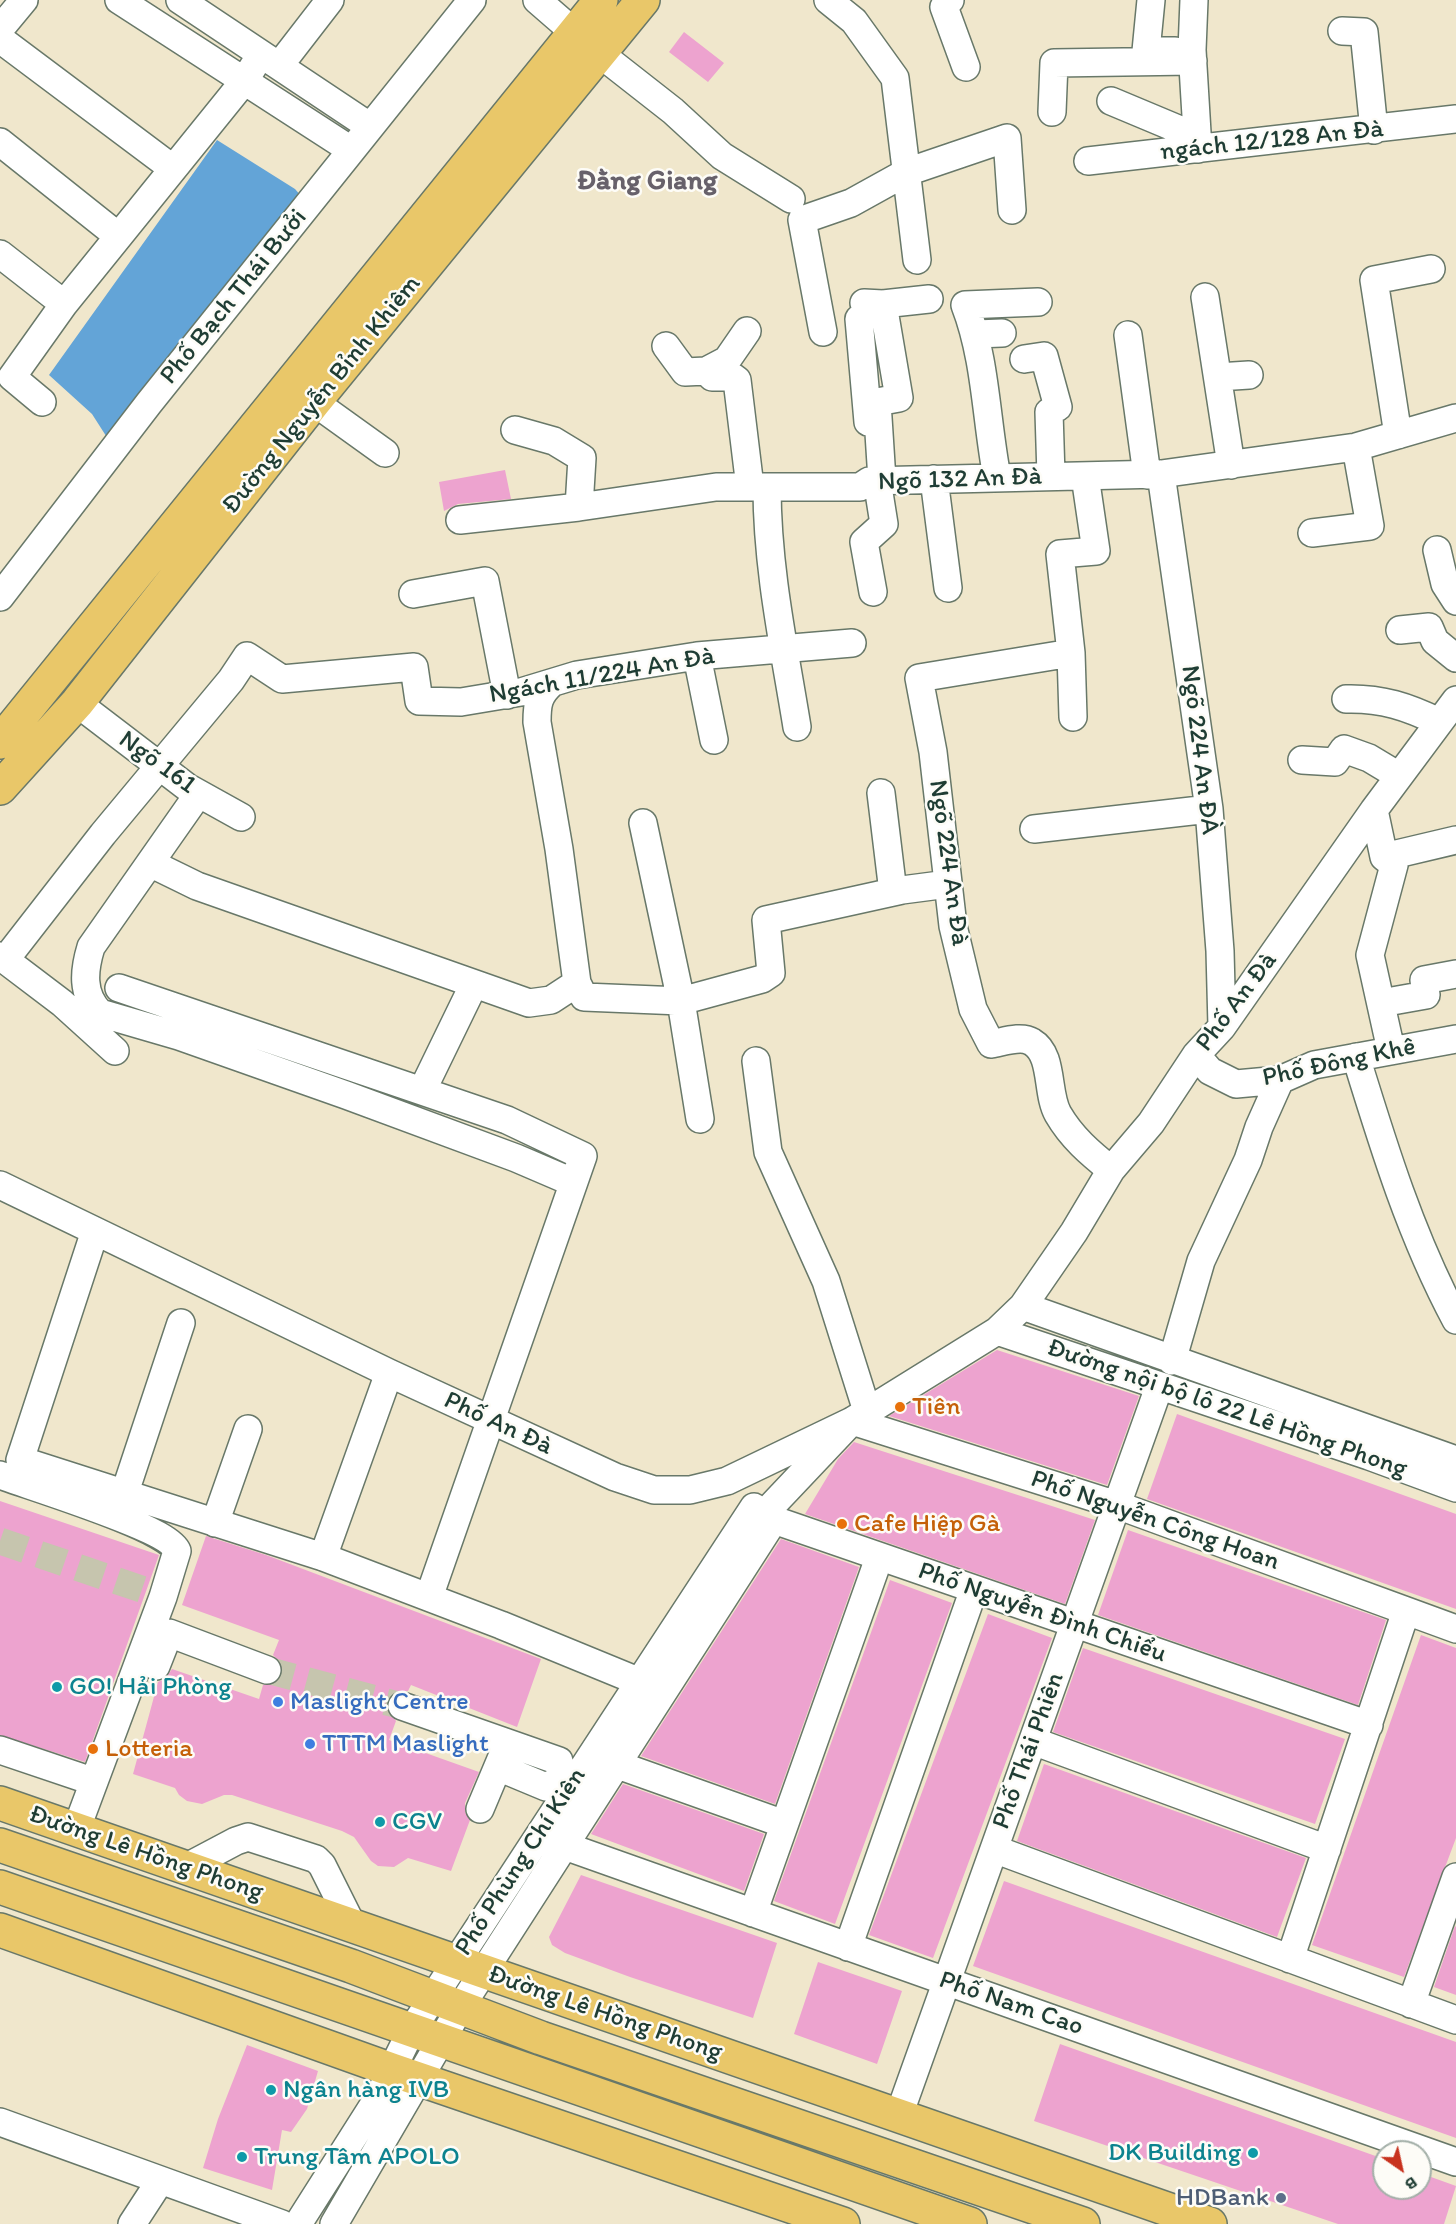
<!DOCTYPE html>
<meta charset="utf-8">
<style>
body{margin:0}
#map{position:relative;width:1456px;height:2224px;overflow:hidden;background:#f0e7cc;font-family:Itim,sans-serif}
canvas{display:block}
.north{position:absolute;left:1372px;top:2140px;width:60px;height:60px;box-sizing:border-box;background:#fdfcf7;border:2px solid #a4b0a9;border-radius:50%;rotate:146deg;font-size:16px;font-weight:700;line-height:24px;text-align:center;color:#1f3d34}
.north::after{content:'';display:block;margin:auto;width:21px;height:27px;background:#c8321e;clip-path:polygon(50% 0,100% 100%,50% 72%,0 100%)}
</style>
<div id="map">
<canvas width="1456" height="2224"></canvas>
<div class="north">B</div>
</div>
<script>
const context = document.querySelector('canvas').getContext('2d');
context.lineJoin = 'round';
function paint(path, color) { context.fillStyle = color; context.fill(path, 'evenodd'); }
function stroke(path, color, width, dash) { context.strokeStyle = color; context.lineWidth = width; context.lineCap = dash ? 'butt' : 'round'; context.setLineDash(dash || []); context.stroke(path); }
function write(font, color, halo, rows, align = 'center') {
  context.font = font + ' Itim,sans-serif'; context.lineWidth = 5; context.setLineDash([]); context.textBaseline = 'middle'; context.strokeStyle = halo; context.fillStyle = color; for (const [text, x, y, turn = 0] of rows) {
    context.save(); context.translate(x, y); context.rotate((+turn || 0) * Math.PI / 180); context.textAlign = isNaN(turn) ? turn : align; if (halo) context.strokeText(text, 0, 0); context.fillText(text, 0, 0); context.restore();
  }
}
const water = new Path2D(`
 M217,140L295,189L302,197L108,439L92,414L49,375Z`);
const building = new Path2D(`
 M684,32L724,63L708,82L669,52Z
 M505,470L511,499L458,504L444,511L439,482Z
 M997,1350L1139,1396L1107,1485L889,1416Z
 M1177,1414L1456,1514V1609L1147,1499Z
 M854,1442L1095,1520L1065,1604L805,1514L838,1459Z
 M0,1501L159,1555L85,1762L0,1735Z
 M1128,1530L1386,1620L1358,1705L1098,1615Z
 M206,1536L266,1555L541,1659L517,1727L411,1685L408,1691H399L387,1700V1709L396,1721L389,1740L479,1772L465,1803V1812L470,1820L451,1871L408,1858L394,1867L378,1866L371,1861L354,1837L342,1831L232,1795H224L202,1804L187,1801L179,1795L175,1788L133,1774L158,1682L166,1678L172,1669L259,1699L263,1685L276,1682L282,1675L279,1661L273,1655L279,1640L182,1605Z
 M781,1539L859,1567L775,1804L641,1756Z
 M890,1580L952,1603L835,1924L774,1901Z
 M988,1614L1052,1638L933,1958L869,1935Z
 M1421,1635L1456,1648V1838L1404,1977L1312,1945Z
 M1083,1648L1345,1739L1315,1824L1053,1732Z
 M1044,1764L1306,1858L1277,1937L1017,1841Z
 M623,1784L764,1834L744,1891L591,1834Z
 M581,1875L777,1943L753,2018L630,1977L565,1953L552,1945L549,1937Z
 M1004,1881L1456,2042V2138L973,1966Z
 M1455,1926L1456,1927V1995L1434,1987Z
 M818,1962L902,1991L877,2064L794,2034Z
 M1060,2044L1384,2159V2188H1420V2173L1456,2186L1444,2224H1338L1034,2121Z
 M247,2045L318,2071L307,2109L291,2132L282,2130L272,2190L203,2168L218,2119Z`);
const minorTunnel = new Path2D(`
 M0,1541L147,1591
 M267,1670L402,1706`);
const minor = new Path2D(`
 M119,0L351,150
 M180,0L369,126
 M537,0L575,33
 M828,0L854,21L895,78L917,260
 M950,0L944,7L966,67
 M1151,0L1146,51H1175
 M1194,0L1192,50L1198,149
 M0,29L24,0
 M1342,31L1364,32L1374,130
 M0,39L172,168
 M599,53L673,111L722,156L791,199
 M279,66L330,0
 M1111,101L1197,137
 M1052,112L1054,63L1193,61
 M0,142L118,236
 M1088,161L1456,119
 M0,254L64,304
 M1205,297L1231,465
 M864,303L883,304L899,398L877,402L882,480
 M883,304L929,299
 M859,319L868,422
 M823,332L802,220L851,203L907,172L1007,138L1012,210
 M976,334L1002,333
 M1128,335L1147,475
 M666,346L685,372L706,371L712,377H733L737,380L750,487
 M1024,359L1044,356L1058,407L1049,412L1051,476
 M706,371L727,360L747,331
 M1218,377L1249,375
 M42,402L12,377L64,304L245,80L261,54
 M314,402L385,453
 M515,430L554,441L582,458L579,507
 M1398,435L1374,280L1431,269
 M1161,474L1209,809L1220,951L1222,1027
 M997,477C986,420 986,359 965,305L1038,302
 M934,479L948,588
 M767,487C767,568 784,647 797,727
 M460,520L579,507L716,487H860L869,481L1161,474L1356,447L1456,418
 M1312,533L1370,526L1356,447
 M1437,550L1445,584L1456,601
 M873,592L864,542L884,524L877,480
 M413,594L485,581L507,695
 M0,597L149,403L472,0
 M1400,630L1429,627L1435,641L1456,658
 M1071,653L919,678L933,752L953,926L973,1009L991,1044C1003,1042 1021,1035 1032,1042C1054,1055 1046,1093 1058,1114C1072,1138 1090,1153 1111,1170
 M697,656L714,740
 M552,683C538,695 537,705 537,722L559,849L577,983L584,997L681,1001L762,979L771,973L766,920L902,890L948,884
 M1346,699C1382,698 1408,707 1439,722
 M77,703L187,787L241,817
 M1073,717L1071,653L1060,554L1096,551L1085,476
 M1302,760L1335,762L1344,749L1369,758L1399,776
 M881,793L893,892
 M192,803L91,947C84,970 81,994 100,1013L179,1036L346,1095L516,1158L572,1182
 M1374,810L1384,857L1394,865L1370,955L1391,1050
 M643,823L681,1001L700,1119
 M1034,829L1209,809
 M1384,857L1456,840
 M150,863L197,886L529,1003L551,1000L577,983
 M0,956L62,1003L115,1051
 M5,960L103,834L231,680L247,656L282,679L414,667L419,701L461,702L521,692L577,675L697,656L852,643
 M119,988L507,1120L583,1156L429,1597
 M1381,1003L1426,995L1424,980L1456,974
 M1196,1055L1210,1071L1236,1084L1280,1080L1314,1065L1456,1039
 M1356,1057C1384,1148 1411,1236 1456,1320
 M756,1061L768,1152L826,1281L867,1411
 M422,1091L474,984
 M0,1185L389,1373L615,1477L654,1490H690L727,1481L852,1421L997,1331L1023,1306L1074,1232L1111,1170L1151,1123L1196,1055L1222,1027L1374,810L1456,700
 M95,1231L20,1460L323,1557L501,1625L640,1682
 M1023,1306L1456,1460
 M997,1331L1369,1456L1456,1488
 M1172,1361L1201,1261L1248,1160L1259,1127L1280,1080
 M0,1475C29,1486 169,1528 177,1551L163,1597L76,1830
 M124,1495L181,1323
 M760,1511L774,1520L1369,1725
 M764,1514L852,1421L1117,1505L1456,1629
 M215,1523L248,1429
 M323,1557L389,1373
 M156,1666L169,1633L267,1670
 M402,1706L559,1761L562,1778
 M1033,1741L1327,1849
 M0,1750L92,1781
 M618,1765L784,1824
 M498,1767L546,1787L562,1778L574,1782
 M480,1809L504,1752
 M565,1846L1456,2162
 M994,1849L1456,2020
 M185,1868L236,1841L248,1837L316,1859L322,1865L353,1927
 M753,1913L879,1558
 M848,1947L974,1589
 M1290,1959L1406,1611
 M1411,2004L1456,1877
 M899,2115L1159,1387
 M0,2122L282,2224
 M132,2224L160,2181
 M298,2224L378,2098L411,2031L754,1507
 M334,2224L460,2008L774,1520`);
const major = new Path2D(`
 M0,1803L1210,2224
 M0,1845L351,1966L541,2038L1083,2224
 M0,1887L970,2224
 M0,1930L392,2070L843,2224`);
const highway = new Path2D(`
 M0,742L601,0
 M0,788L77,703L314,402L643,0`);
const markers = [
 [900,1407,6,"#e8710a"],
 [842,1524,6,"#e8710a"],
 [57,1687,6,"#0f9aa8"],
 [278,1702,6,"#3f7fe0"],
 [310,1744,6,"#3f7fe0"],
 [93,1749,6,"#e8710a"],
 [380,1822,6,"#0f9aa8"],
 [271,2090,6,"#0f9aa8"],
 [1253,2153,6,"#0f9aa8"],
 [242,2157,6,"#0f9aa8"],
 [1281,2198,6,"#5c6f8a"]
];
const streetNames = [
 ["ngách 12/128 An Đà",1272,141,-6],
 ["Phố Bạch Thái Bưởi",234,297,-51],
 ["Đường Nguyễn Bỉnh Khiêm",322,395,-51],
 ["Ngõ 132 An Đà",960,480,-2],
 ["Ngách 11/224 An Đà",602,676,-10],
 ["Ngõ 224 An ĐÀ",1199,750,83],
 ["Ngõ 161",157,763,36],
 ["Ngõ 224 An Đà",948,863,82],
 ["Phố An Đà",1237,1002,-53],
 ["Phố Đông Khê",1339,1063,-12],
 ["Đường nội bộ lô 22 Lê Hồng Phong",1227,1409,19],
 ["Phố An Đà",498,1424,25],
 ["Phố Nguyễn Công Hoan",1155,1521,19],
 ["Phố Nguyễn Đình Chiểu",1042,1613,19],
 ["Phố Thái Phiên",1029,1751,-70],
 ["Đường Lê Hồng Phong",146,1854,19],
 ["Phố Phùng Chí Kiên",521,1862,-57],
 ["Phố Nam Cao",1011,2004,19],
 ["Đường Lê Hồng Phong",605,2014,19]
];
const foodNames = [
 ["Tiên",912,1407],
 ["Cafe Hiệp Gà",854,1524],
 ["Lotteria",105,1749]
];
const cultureNames = [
 ["GO! Hải Phòng",69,1687],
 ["CGV",392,1822],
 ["Ngân hàng IVB",283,2090],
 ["DK Building",1241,2153,"right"],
 ["Trung Tâm APOLO",254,2157]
];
const shopNames = [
 ["Maslight Centre",290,1702],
 ["TTTM Maslight",322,1744]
];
const serviceNames = [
 ["HDBank",1269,2198]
];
const quarterNames = [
 ["Đằng Giang",647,182]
];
paint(water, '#63a4d7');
paint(building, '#eda3cf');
stroke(minorTunnel, '#c6c5ae', 27, [27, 14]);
stroke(minor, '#687869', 30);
stroke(major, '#687869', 36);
stroke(highway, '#687869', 36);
stroke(minor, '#fff', 27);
stroke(major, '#e9c769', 33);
stroke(highway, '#e9c769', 33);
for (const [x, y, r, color] of markers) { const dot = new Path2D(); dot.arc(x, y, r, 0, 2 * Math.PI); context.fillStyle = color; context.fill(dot); stroke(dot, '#fdfcf7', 2); }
write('26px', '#1f3d34', '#fdfcf7', streetNames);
write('26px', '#c56008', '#fdfcf7', foodNames, 'left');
write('26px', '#0d838f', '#fdfcf7', cultureNames, 'left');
write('26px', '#366cbe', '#fdfcf7', shopNames, 'left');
write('26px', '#4e5e75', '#fdfcf7', serviceNames, 'right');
write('bold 28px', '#67616a', '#fdfcf7', quarterNames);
</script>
